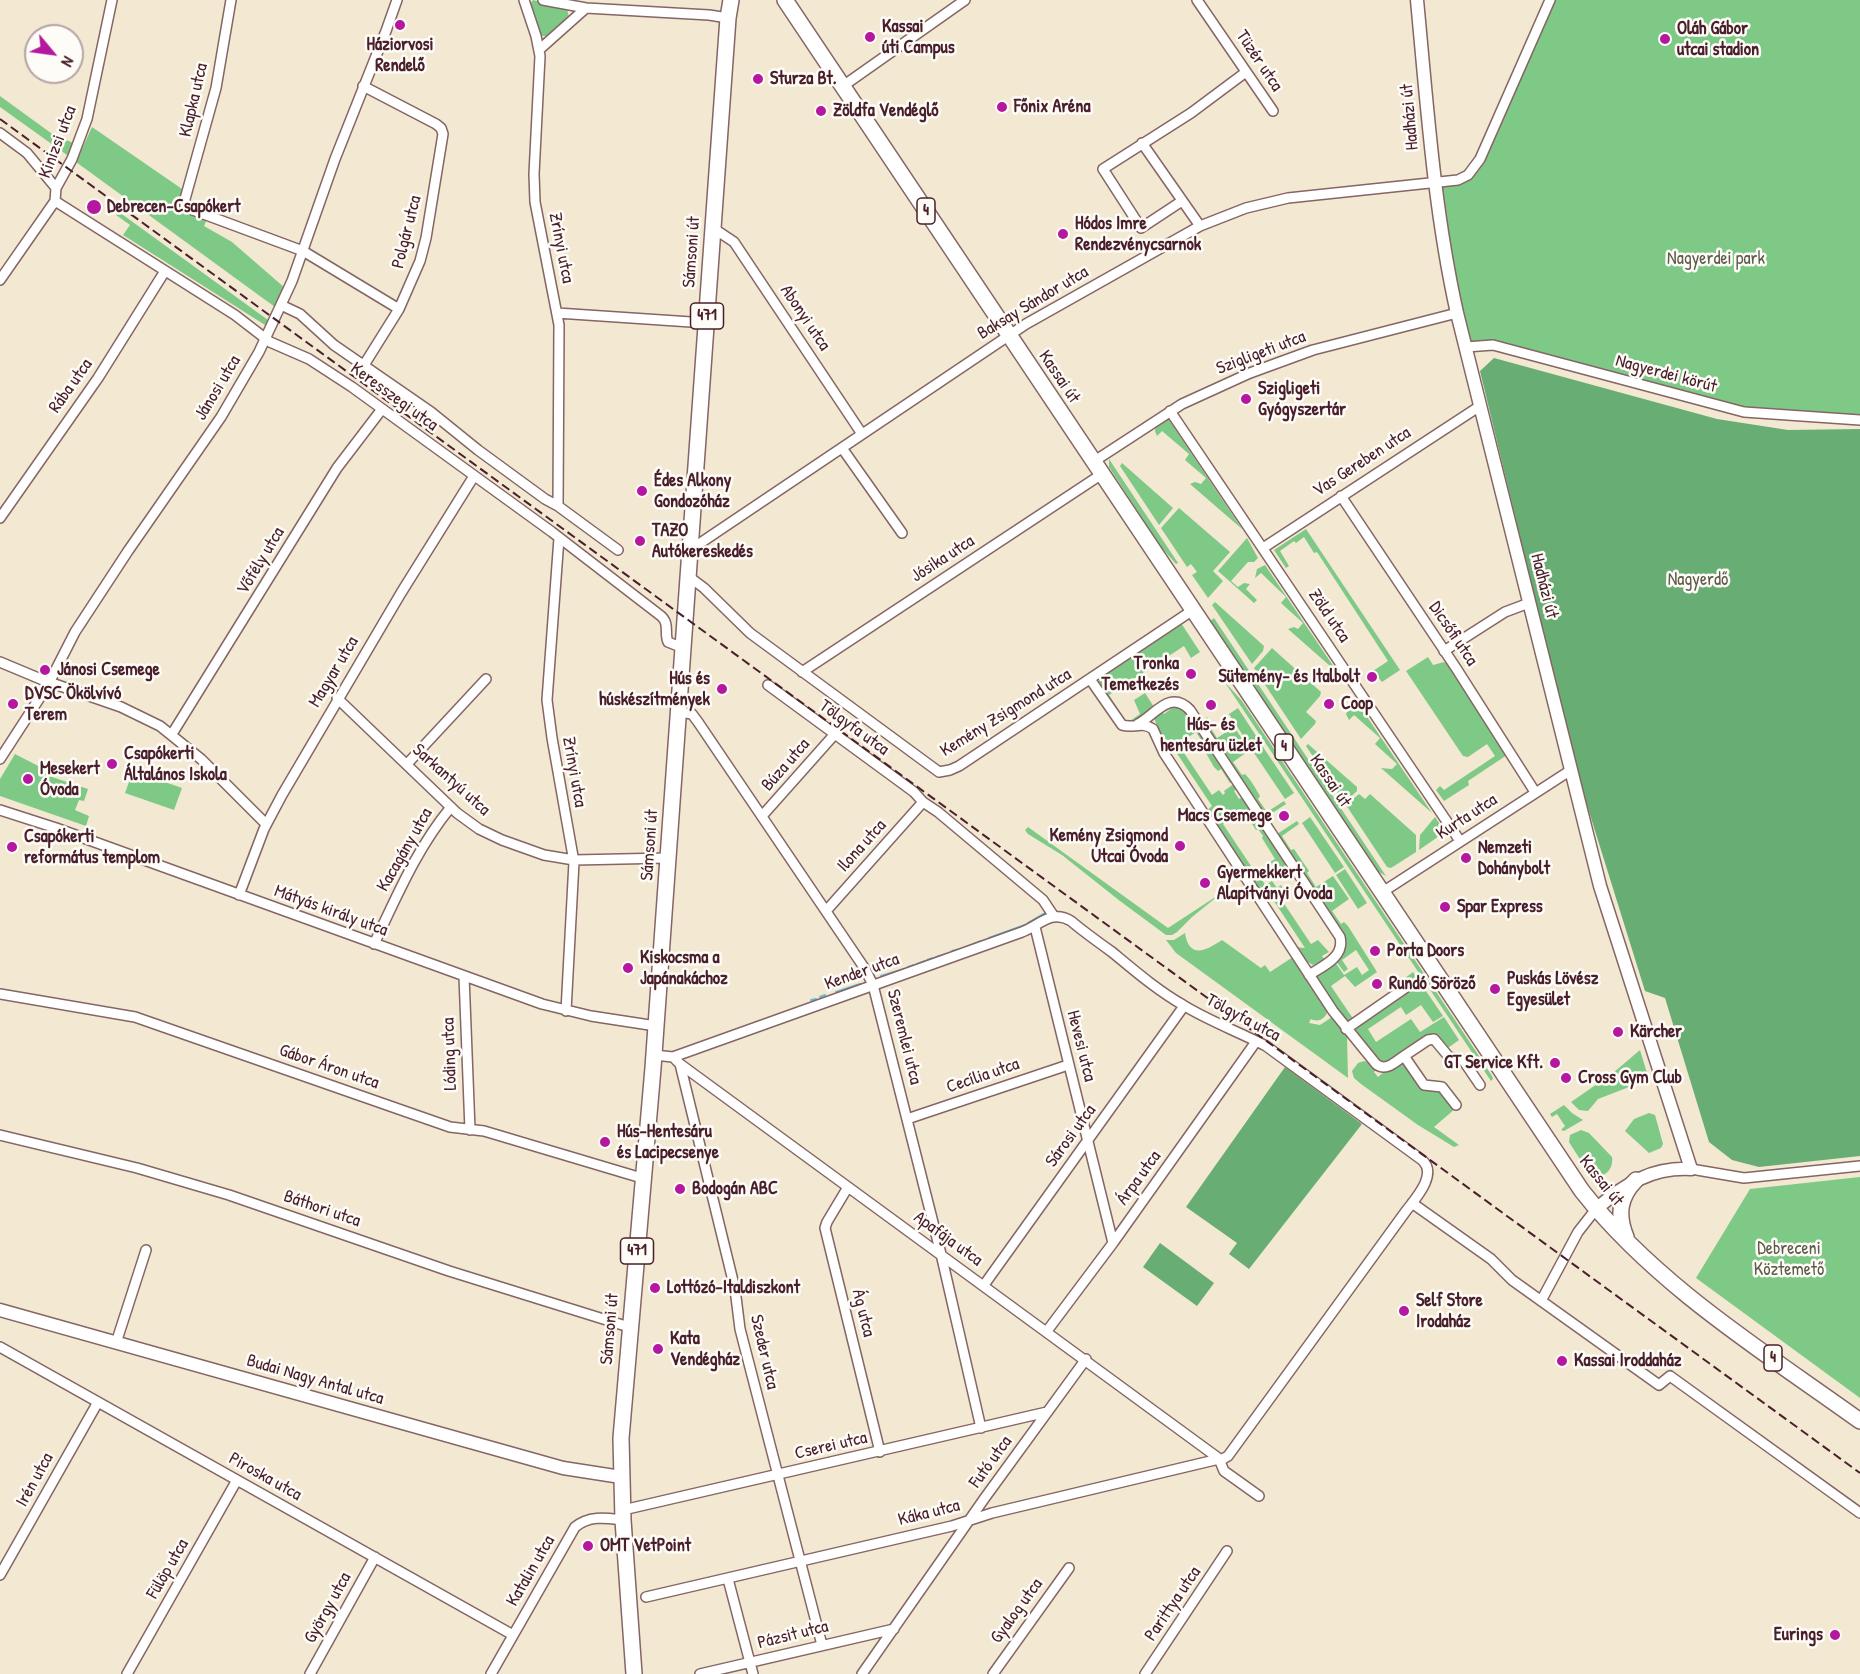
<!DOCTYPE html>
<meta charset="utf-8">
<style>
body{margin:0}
#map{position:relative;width:1860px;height:1674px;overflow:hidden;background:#f3e8d1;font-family:"Patrick Hand",sans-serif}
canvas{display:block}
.north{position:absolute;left:24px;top:24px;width:60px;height:60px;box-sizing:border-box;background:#fdfcf7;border:2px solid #b5a4a5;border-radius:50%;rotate:119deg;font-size:16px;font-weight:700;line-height:24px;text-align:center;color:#4a1f2b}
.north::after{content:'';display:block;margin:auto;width:21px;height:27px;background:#b5179e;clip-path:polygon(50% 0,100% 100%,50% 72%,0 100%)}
</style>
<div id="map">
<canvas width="1860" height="1674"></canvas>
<div class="north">N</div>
</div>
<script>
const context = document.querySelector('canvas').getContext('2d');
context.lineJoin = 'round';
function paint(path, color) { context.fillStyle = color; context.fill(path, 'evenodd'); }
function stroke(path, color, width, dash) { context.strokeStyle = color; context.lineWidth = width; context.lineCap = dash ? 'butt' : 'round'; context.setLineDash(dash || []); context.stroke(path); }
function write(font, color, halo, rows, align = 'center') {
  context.font = font + ' "Patrick Hand",sans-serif'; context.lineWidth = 5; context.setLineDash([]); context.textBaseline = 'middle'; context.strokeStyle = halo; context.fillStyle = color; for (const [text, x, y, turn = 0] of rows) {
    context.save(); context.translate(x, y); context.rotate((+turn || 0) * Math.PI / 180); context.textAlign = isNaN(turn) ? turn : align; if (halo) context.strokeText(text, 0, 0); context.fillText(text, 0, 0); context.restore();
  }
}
const green = new Path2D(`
 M533,0L567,9L569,17L549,36H540L530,4Z
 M1550,0H1860V420L1744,412L1493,345L1466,347L1434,181L1468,175Z
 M0,96L55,136L74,143L72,150L67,155L0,107Z
 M92,127L185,191L182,202L207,219L204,226L232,242L285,288L275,307L76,162Z
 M119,212L268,320L265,325L123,235L130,225L116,215Z
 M1166,420H1169L1242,529L1190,484L1195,482L1201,484L1206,478L1185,460L1189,454L1162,431L1157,436L1155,431L1156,424Z
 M1109,459L1178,563L1176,564L1161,547L1109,467Z
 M1122,463L1173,508L1159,525L1120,466Z
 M1179,508L1230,552L1213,571L1223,581L1208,598L1192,575L1197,572L1191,564L1187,567L1161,528Z
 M1306,529L1400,670L1382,682L1373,671L1388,661L1317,552L1314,553L1304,537L1296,543L1294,541L1280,551L1289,566L1286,568L1274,550Z
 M1247,538L1258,558L1254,562H1248L1231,581L1238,587L1244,583L1250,584L1246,589L1257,600L1254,603L1218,571Z
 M1265,565L1338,673L1288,629L1294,627L1298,629L1303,623L1281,603L1286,597L1261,573L1255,578L1257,569Z
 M1215,602L1264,646L1263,651L1252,664L1212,605Z
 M1214,618L1386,876L1377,871L1210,621Z
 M1181,623L1200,652L1191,658L1184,646L1109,695L1127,723L1140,714L1134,700L1145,693L1154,707L1138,721L1126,724L1099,685V679Z
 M1272,648L1321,692L1320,696L1306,712L1316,721L1315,724L1301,739L1254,668Z
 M1428,657L1433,665L1444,662L1449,665L1507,755L1468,781L1469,785L1444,801L1436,790L1440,786L1444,790L1495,756L1487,744L1468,757L1463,756L1406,671Z
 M1224,681L1242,701L1473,1047L1492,1076L1493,1079L1491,1081Z
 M1357,702L1432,813L1381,768L1392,769L1397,764L1375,744L1380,738L1354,715L1349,720L1346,714L1351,705Z
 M1171,706H1178L1186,712L1233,781L1230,783L1221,769L1218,771L1214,767L1203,748L1205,746L1196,732L1178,744L1212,795L1219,790L1223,795L1225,793L1224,791L1235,783L1238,788L1234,791L1239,799L1244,796L1288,863L1284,866L1289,874L1293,871L1295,873L1285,880L1276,868L1261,878L1265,885L1272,881L1277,888L1281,885L1283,889L1277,893L1311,944L1318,940L1329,952L1322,956L1325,960L1313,965L1303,959L1295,947L1305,948L1270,895L1259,893L1206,811L1212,806L1172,746L1166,750L1154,718L1162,711L1164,714L1172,708ZM1243,810L1256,830L1258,829L1263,836L1262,838L1275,859L1255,872L1223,824L1233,817L1230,812L1234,816Z
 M1238,708L1260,742L1251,748L1229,714Z
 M1207,717L1210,722L1208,724L1217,738L1234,727L1250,750L1233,762L1242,775L1245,774C1251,780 1256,789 1260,796L1258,799L1267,812L1284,801L1286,804L1266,817L1202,722Z
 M1261,744L1294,793L1285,799L1252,750Z
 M1308,744L1357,787V791L1344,803L1306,746Z
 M15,754L44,769L46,775L88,789L84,801L79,800L75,810L89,816L86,826L0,796V779Z
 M133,771L182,788L174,810L125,793Z
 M1359,794L1365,799L1370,794L1416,835V852L1391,868L1387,867L1346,805Z
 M1310,817L1344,867L1335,873L1302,823Z
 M1435,817L1445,832L1419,850L1420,835Z
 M1297,821L1299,824L1282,836L1291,850L1294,849C1299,856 1304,864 1309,871L1307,873L1316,887L1333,876L1349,899L1332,911L1341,924L1344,922L1348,926L1377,972L1355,987L1345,976L1331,986L1354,1020L1345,1021L1317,980V975L1335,962L1344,975L1357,967L1362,975L1369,970L1356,950L1342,960L1348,969L1344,972L1336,961L1342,955L1345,946L1277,834Z
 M1028,827L1168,928L1223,892L1192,917L1177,932L1172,935H1166L1120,901L1062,855L1028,834L1025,830Z
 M1345,869L1367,903L1358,909L1336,875Z
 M1185,933C1189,960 1207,950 1222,940L1261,968L1265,965L1270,972L1293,957L1328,1010C1326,1018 1319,1023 1311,1019L1309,1023L1320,1025L1332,1017L1347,1036L1348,1078L1176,953L1166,940H1174Z
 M1413,972L1443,1016L1433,1022L1421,1005L1406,1015L1401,1007L1368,1029L1376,1042L1411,1019L1420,1032L1444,1017L1459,1040L1445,1050L1438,1039L1389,1064L1382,1065L1354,1034V1028L1410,987L1405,978Z
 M1640,1050L1647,1073L1642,1082L1598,1099L1588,1111L1579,1110L1571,1102L1613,1073Z
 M1364,1061L1372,1064L1377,1069L1374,1072L1378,1077L1386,1070L1404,1063L1420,1084L1437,1088L1456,1108L1434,1127L1459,1145L1454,1147L1418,1125L1361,1084L1354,1078L1352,1071L1358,1063Z
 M1564,1105L1572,1113L1583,1120L1564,1131L1561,1130L1565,1126L1557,1114L1552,1117L1550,1114Z
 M1649,1113L1655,1115L1663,1144L1661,1148L1649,1153L1625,1131L1634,1119Z
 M1581,1130L1589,1133L1612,1157C1614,1171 1602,1180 1590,1175L1569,1142L1570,1135Z
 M1860,1177V1398L1696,1278L1750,1189Z`);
const forest = new Path2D(`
 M1494,358L1717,419L1788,430L1860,429V1156L1759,1167L1732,1160L1709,1142L1665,998L1645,991L1577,773L1480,371Z
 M1285,1067L1362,1124L1249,1269L1229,1254L1237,1243L1186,1207Z
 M1160,1243L1214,1283L1197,1306L1143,1267Z`);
const stream = new Path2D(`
 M1028,923L1045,913
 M989,938L1025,925
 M966,947L981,941
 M952,951L960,949
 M936,957L946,954
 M927,960L933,958
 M917,964L925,961
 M908,967L914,965
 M881,976L904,969
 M836,992L860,984
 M820,997L825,995
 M811,1000L816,999`);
const minor = new Path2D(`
 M231,0L216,88L185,199V206L190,209L303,251L399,309
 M524,0L536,36L540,56L534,174L535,202L559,325L558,506
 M543,0L586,8L709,15L728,18
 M1197,0L1273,111
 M540,49L586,8
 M363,86L436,124L441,128L443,134L426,238L420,261L399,309L364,365
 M843,86L965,0
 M0,133L27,153L56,188
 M1142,143L1200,226
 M55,201L235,315L270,342L309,359L352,387L552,532L661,616C670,624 664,633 668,642L683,648
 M1182,201L1141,228L1103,169L1191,113L1246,72
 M713,228L734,242L862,434
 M0,280L55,201L56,188L72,159L87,119L112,0
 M281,305L300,314L334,345L431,412L478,450L545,499L558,506L618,550
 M557,313L706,323
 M1466,347L1493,345L1744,412L1860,420
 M1170,411L1460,841
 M842,448L902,533
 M1093,462L1182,404L1250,373L1313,350L1457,313
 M1341,496L1456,668L1535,792
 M0,518L98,378L165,271
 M559,538L547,700L552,738L574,862L566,1011
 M1263,548L1480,406
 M690,550L1026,324L1200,226L1246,208L1288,198L1458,180L1468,175L1480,159L1550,0
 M688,576L704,588L750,633L939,772L950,770L959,766L1193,610
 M1444,651L1505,612L1529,603
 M0,662L43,680L121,707L160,726L201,759L266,824
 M802,672L1102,474
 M1090,679L1122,725C1133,729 1142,721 1153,729L1164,753L1333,1011L1376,1064C1386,1072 1395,1062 1404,1056L1424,1085L1442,1087L1456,1105
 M768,685L914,792L923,802L938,812L1043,900L1053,915
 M337,698L457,813L479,829L502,840L544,855L574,860L668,858
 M679,712L692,714L698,722L865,969L873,985L941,1254L981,1428
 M1138,724C1155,715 1170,689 1190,710L1340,937C1345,957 1323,966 1309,975
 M172,734L337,468L382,409
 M0,759L48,685L75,632L128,551L221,417L259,352L292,281L335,159L386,31L397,0
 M407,764L486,679
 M0,810L56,828L542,1004L591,1016L656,1026
 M762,816L834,735
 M1381,893L1571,770
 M239,895L264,829L282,795L401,593L474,476
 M826,911L923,802
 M1035,927L1113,1243
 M374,944C397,896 417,848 451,807
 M464,976L470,1130
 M0,994L135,1017L450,1127L484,1131L645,1179
 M1346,1029L1408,986
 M654,1055L673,1057L680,1064L1221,1460L1228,1456L1406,1211C1416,1198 1438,1174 1422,1160L1266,1046C1239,1032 1209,1021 1183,1005C1157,990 1135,971 1112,952C1098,942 1084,932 1071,921C1052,909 1040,925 1022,932L673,1057
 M1404,1056L1428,1040L1434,1039L1449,1057L1463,1060L1480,1085
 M680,1064L735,1289L740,1329L822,1645
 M907,1119L1068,1065
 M0,1135L137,1168L229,1195L449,1271L629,1327
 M1691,1169L1744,1178L1860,1166
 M848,1187L827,1222L825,1228L880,1452
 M1412,1203L1491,1259L1512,1280L1659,1385L1670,1376L1860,1513
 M984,1285L1184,1006
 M1541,1301L1578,1232L1596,1209
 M1047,1331L1113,1243L1255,1043
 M116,1343L146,1250
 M0,1347L513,1635
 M623,1510L1047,1412
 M0,1575L98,1402
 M728,1579L753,1674
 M646,1597L952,1526L992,1513L1219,1459L1224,1471L1259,1496
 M127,1674L237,1480
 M310,1674L375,1557
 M491,1674L575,1527C590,1515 606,1518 623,1520
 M700,1674L894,1629
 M862,1674L984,1499L1086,1359
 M993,1674L1069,1568
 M1145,1674L1227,1551`);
const tertiary = new Path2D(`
 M1417,0C1427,105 1434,210 1457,313L1600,886L1691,1169C1652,1167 1625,1184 1596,1209
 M0,1310L563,1468L621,1477`);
const primary = new Path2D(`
 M785,0L1582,1191C1656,1285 1764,1352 1860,1421
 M1626,1237C1617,1215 1619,1197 1636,1180
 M634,1674L623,1520L621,1438L653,1068L728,18L731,0`);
const rail = new Path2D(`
 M0,119L1860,1473`);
const markers = [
 [400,25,6,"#b5179e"],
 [870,37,6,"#b5179e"],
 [1665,39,6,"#b5179e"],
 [758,79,6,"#b5179e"],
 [1002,107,6,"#b5179e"],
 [821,111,6,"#b5179e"],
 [94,207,8,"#b5179e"],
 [1063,234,6,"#b5179e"],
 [1246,399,6,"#b5179e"],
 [642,491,6,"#b5179e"],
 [640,541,6,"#b5179e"],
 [45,670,6,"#b5179e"],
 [1191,674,6,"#b5179e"],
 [1372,677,6,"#b5179e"],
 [722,689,6,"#b5179e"],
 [13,704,6,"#b5179e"],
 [1329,704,6,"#b5179e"],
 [1211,705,6,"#b5179e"],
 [112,764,6,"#b5179e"],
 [28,779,6,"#b5179e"],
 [1284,816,6,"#b5179e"],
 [1180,846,6,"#b5179e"],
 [12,847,6,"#b5179e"],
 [1466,858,6,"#b5179e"],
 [1205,883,6,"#b5179e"],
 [1445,907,6,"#b5179e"],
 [1375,951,6,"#b5179e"],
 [628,968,6,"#b5179e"],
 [1377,984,6,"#b5179e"],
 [1495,989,6,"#b5179e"],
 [1618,1032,6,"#b5179e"],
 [1555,1063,6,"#b5179e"],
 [1566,1078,6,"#b5179e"],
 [605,1142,6,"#b5179e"],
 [680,1189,6,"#b5179e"],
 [655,1288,6,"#b5179e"],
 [1404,1311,6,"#b5179e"],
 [658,1349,6,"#b5179e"],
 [1562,1361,6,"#b5179e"],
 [588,1546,6,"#b5179e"],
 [1835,1635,6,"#b5179e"]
];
const shields = [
 [926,211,18],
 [707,316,33],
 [1284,747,18],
 [637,1251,33],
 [1773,1358,18]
];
const shieldNames = [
 ["4",926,211],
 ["471",707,316],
 ["4",1284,747],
 ["471",637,1251],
 ["4",1773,1358]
];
const poiNames = [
 ["Kassai",882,27],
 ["úti Campus",882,48],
 ["Oláh Gábor",1677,29],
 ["utcai stadion",1677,50],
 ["Háziorvosi",400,45,"center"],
 ["Rendelő",400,66,"center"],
 ["Sturza Bt.",770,79],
 ["Főnix Aréna",1014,107],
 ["Zöldfa Vendéglő",833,111],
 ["Debrecen-Csapókert",107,207],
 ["Hódos Imre",1075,224],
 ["Rendezvénycsarnok",1075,245],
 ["Szigligeti",1258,389],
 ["Gyógyszertár",1258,410],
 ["Édes Alkony",654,481],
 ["Gondozóház",654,502],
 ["TAZO",652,531],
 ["Autókereskedés",652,552],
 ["Tronka",1179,664,"right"],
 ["Temetkezés",1179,685,"right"],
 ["Jánosi Csemege",57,670],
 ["Sütemény- és Italbolt",1360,677,"right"],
 ["Hús és",710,679,"right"],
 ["húskészítmények",710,700,"right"],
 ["DVSC Ökölvívó",25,694],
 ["Terem",25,715],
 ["Coop",1341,704],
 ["Hús- és",1211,725,"center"],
 ["hentesáru üzlet",1211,746,"center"],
 ["Csapókerti",124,754],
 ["Általános Iskola",124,775],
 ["Mesekert",40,769],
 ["Óvoda",40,790],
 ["Macs Csemege",1272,816,"right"],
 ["Kemény Zsigmond",1168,836,"right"],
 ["Utcai Óvoda",1168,857,"right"],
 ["Csapókerti",24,837],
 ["református templom",24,858],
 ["Nemzeti",1478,848],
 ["Dohánybolt",1478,869],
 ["Gyermekkert",1217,873],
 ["Alapítványi Óvoda",1217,894],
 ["Spar Express",1457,907],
 ["Porta Doors",1387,951],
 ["Kiskocsma a",640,958],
 ["Japánakáchoz",640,979],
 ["Puskás Lövész",1507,979],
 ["Egyesület",1507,1000],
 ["Rundó Söröző",1389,984],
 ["Kärcher",1630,1032],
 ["GT Service Kft.",1543,1063,"right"],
 ["Cross Gym Club",1578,1078],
 ["Hús-Hentesáru",617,1132],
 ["és Lacipecsenye",617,1153],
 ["Bodogán ABC",692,1189],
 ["Lottózó-Italdiszkont",667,1288],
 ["Self Store",1416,1301],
 ["Irodaház",1416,1322],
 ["Kata",670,1339],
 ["Vendégház",670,1360],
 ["Kassai Iroddaház",1574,1361],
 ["OMT VetPoint",600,1546],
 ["Eurings",1823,1635,"right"]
];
const streetNames = [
 ["Tüzér utca",1259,61,56],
 ["Klapka utca",194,100,-77],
 ["Hadházi út",1410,117,-95],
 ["Kinizsi utca",58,142,-69],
 ["Polgár utca",407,232,-76],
 ["Zrínyi utca",561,248,79],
 ["Sámsoni út",692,252,-86],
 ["Baksay Sándor utca",1033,303,-31],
 ["Abonyi utca",805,318,56],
 ["Szigligeti utca",1261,353,-21],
 ["Nagyerdei körút",1666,374,15],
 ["Kassai út",1059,377,56],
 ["Rába utca",71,386,-55],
 ["Jánosi utca",218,388,-59],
 ["Keresszegi utca",394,397,36],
 ["Vas Gereben utca",1362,462,-33],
 ["Jósika utca",943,559,-33],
 ["Vőfély utca",261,561,-59],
 ["Hadházi út",1544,586,76],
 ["Zöld utca",1329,616,56],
 ["Dicsőfi utca",1453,634,56],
 ["Magyar utca",334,672,-59],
 ["Kemény Zsigmond utca",1006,713,-32],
 ["Tölgyfa utca",854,728,36],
 ["Búza utca",786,765,-49],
 ["Zrínyi utca",574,772,80],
 ["Sarkantyú utca",451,780,42],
 ["Kassai út",1330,781,56],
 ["Kurta utca",1467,817,-33],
 ["Sámsoni út",650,845,-86],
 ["Ilona utca",862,846,-48],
 ["Kacagány utca",405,850,-60],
 ["Mátyás király utca",331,911,20],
 ["Kender utca",862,972,-20],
 ["Tölgyfa utca",1243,1018,28],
 ["Szeremlei utca",904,1037,76],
 ["Hevesi utca",1081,1046,76],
 ["Lóding utca",450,1054,-92],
 ["Gábor Áron utca",329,1067,19],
 ["Cecília utca",983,1076,-19],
 ["Sárosi utca",1071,1136,-54],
 ["Árpa utca",1139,1178,-54],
 ["Kassai út",1601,1181,51],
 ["Báthori utca",322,1209,19],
 ["Apafája utca",948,1239,36],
 ["Ág utca",863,1313,76],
 ["Sámsoni út",610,1329,-85],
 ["Szeder utca",764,1352,77],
 ["Budai Nagy Antal utca",315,1380,16],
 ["Cserei utca",831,1446,-13],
 ["Futó utca",991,1462,-54],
 ["Piroska utca",265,1477,29],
 ["Irén utca",35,1480,-61],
 ["Káka utca",929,1513,-14],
 ["Fülöp utca",168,1569,-60],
 ["Katalin utca",531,1571,-60],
 ["Parittya utca",1173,1604,-56],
 ["György utca",328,1608,-61],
 ["Gyalog utca",1017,1611,-54],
 ["Pázsit utca",793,1635,-14]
];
const parkNames = [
 ["Nagyerdei park",1716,259],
 ["Nagyerdő",1698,580],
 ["Debreceni",1789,1249],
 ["Köztemető",1789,1270]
];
paint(green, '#7fc987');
paint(forest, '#67ad74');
stroke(stream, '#5dbddb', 2);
stroke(minor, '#856565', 12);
stroke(tertiary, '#856565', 15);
stroke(primary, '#856565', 18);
stroke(minor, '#fff', 9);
stroke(tertiary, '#fff', 12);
stroke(primary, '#fff', 15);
stroke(rail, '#4a1f2b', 2, [9, 4.5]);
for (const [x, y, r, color] of markers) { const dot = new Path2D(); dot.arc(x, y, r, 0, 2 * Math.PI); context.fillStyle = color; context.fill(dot); stroke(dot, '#fdfcf7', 2); }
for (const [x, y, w] of shields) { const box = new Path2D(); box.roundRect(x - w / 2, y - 13, w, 26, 4.5); context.fillStyle = '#fdfcf7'; context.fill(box); stroke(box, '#4a1f2b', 1.5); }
write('bold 16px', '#4a1f2b', null, shieldNames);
write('bold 18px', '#4a1f2b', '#fdfcf7', poiNames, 'left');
write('18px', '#4a1f2b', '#fdfcf7', streetNames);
write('18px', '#5d5a4b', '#fdfcf7', parkNames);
</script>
